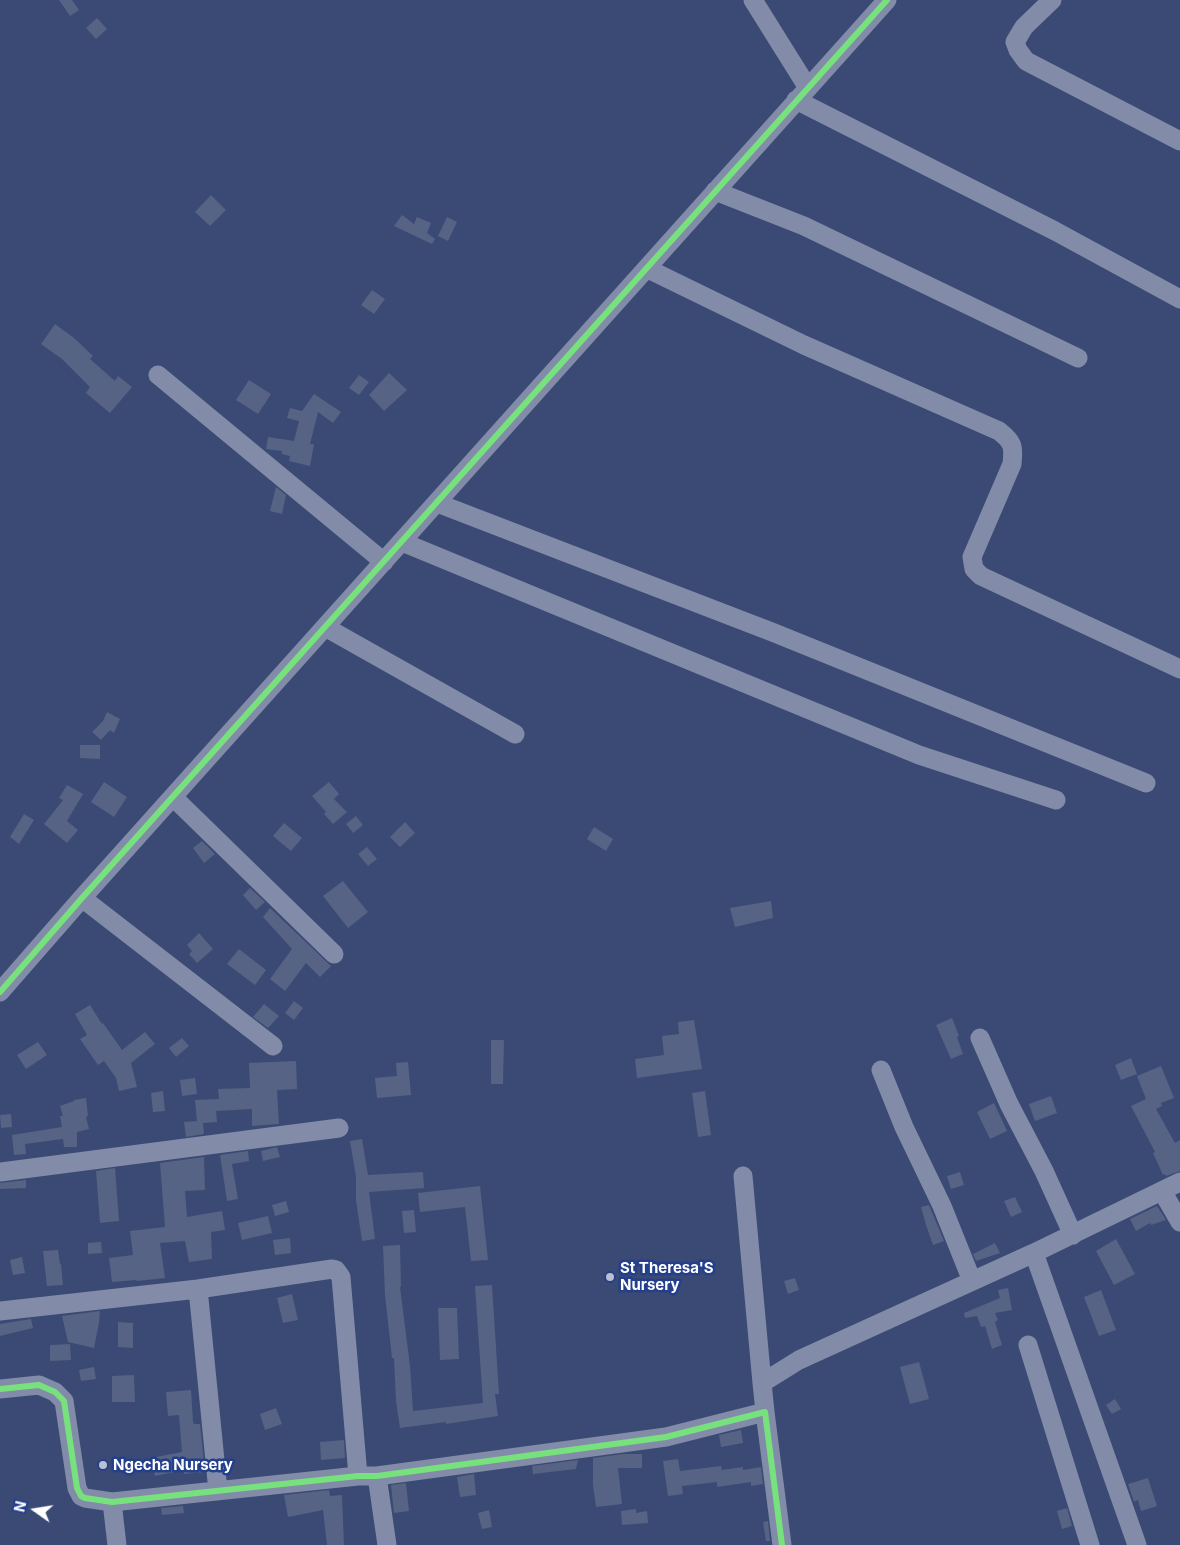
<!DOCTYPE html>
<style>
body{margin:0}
#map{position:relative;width:1180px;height:1545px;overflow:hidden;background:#3b4a74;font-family:Inter,sans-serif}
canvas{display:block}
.north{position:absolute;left:10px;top:1485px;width:50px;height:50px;-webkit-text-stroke:4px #243f8b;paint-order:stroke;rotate:283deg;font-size:14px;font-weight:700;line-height:20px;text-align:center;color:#fff}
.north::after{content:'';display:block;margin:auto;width:18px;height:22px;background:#fff;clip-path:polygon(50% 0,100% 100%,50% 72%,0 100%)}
</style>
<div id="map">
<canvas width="1180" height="1545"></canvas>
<div class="north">N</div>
</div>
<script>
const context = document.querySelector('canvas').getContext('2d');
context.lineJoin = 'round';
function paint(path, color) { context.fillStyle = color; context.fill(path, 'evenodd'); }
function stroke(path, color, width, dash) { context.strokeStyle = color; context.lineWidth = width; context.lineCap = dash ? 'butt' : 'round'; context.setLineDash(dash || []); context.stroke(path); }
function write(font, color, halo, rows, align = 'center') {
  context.font = font + ' Inter,sans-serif'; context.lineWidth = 5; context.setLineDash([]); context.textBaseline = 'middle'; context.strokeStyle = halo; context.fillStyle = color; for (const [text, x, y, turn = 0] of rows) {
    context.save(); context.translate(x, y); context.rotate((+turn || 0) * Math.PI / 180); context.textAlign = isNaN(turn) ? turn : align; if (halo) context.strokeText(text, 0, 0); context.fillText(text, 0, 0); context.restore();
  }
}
const building = new Path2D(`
 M59,0H72L79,10L70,16Z
 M97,18L107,29L96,39L86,28Z
 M211,195L226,210L210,226L195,212Z
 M402,215L414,224L417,217L431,223L427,233L435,239L432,244L394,226Z
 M447,217L457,222L448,241L438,236Z
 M372,290L385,299L374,314L361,305Z
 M55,324L74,338L93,356L90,359L115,381L118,376L132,387L110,413L86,393L90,387L62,359L41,344Z
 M389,373L407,390L384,411L369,395Z
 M359,375L369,382L359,395L349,388Z
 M249,380L271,394L258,414L236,400Z
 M314,394L341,412L333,423L318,412L310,444H314L310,466L289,461L290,456L282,454V451L266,449L268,437L294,441L299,421L287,418L290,408L302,411Z
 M276,487L286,495L282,514L270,511Z
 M107,712L120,719L114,733L110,730L101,740L92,732L103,721Z
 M80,745H100V759L80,758Z
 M104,782L127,797L114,817L91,802Z
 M329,782L339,794L334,799L347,812L333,824L324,814L326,812L312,796Z
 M67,785L83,794L67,821L78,830L67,843L44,824L63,800L59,798Z
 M24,814L34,820L19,844L10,837Z
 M356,816L363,825L353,833L346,824Z
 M405,822L415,833L400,847L390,837Z
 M284,823L302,838L291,851L273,836Z
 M594,827L613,839L606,851L587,839Z
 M202,841L215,854L204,863L193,848Z
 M367,847L377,859L368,866L358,854Z
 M343,881L368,912L348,928L323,896Z
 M250,888L265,902L256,910L243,895Z
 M771,901L773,918L735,927L730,908Z
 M270,908L331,966L320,977L306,963L285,991L270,979L292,949L263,917Z
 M199,933L213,949L197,963L189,954L192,951L187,945Z
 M239,949L266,970L255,985L227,964Z
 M294,1001L303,1008L294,1020L285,1013Z
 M264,1004L279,1016L268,1028L253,1017Z
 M90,1005L102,1024L103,1023L122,1050L145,1032L155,1044L131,1063L137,1087L119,1091L116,1078L104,1061L98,1065L80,1039L87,1035L75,1014Z
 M952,1018L959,1036L957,1037L963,1054L951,1059L936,1025Z
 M694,1020L702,1069L637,1078L635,1059L664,1055L662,1036L679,1034L678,1022Z
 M182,1038L189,1046L176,1057L169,1048Z
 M491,1040H504L503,1084H491Z
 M38,1042L47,1055L26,1069L17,1055Z
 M1131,1058L1137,1074L1121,1080L1115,1065Z
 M296,1061L297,1089L277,1090L279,1124L252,1126V1109L216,1111L217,1122L203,1123L204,1134L186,1137L184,1122L197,1121L195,1100L219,1099L218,1089L250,1088L249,1063Z
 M408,1062L411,1095L377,1098L375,1078L397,1076L396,1063Z
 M1161,1066L1174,1098L1161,1103L1162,1106L1156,1109L1175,1143L1180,1140V1171L1166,1176L1165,1174L1163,1175L1153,1153L1155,1152L1131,1106L1146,1099L1137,1076Z
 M195,1078L197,1094L182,1096L180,1080Z
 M163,1091L165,1111L153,1112L151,1093Z
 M705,1091L711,1135L698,1137L692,1093Z
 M1051,1096L1057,1113L1035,1121L1029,1104Z
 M86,1098L88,1116L86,1117L89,1129L77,1132V1147H64L63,1139L25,1144L26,1154L14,1155L12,1135L62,1127L60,1116H63L60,1106L74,1101V1100Z
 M994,1103L1007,1131L990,1139L977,1112Z
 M11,1114L12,1127L1,1128L0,1115Z
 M362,1139L368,1175L423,1172L424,1188L369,1192L375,1239L362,1241L356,1200V1177L350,1141Z
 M277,1147L280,1157L263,1161L261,1151Z
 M248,1151L249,1161L232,1164L238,1199L227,1201L220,1155Z
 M204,1157L205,1190L185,1191L187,1217L222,1211L225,1230L211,1232L212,1259L189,1262L185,1241L160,1243L165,1278L137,1281L136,1280L112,1282L109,1258L133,1255L130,1231L165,1227L160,1163Z
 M115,1168L119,1221L100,1223L96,1171Z
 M960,1172L964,1185L951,1189L947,1176Z
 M26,1180V1188L0,1189V1183Z
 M480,1186L488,1260L471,1261L465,1207L420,1212L418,1193Z
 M1015,1197L1022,1212L1011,1217L1004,1201Z
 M286,1201L289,1212L275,1216L272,1205Z
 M929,1205L944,1241L933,1245L926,1225L921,1207Z
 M1157,1206L1166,1220L1151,1225L1150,1223L1136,1231L1130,1219Z
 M414,1210L416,1232L404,1233L402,1211Z
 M268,1216L272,1233L242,1240L238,1223Z
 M290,1238L291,1253L275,1255L273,1240Z
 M1116,1239L1135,1274L1114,1285L1096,1251Z
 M101,1242L102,1253L88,1254V1243Z
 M995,1243L1000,1253L976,1261L973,1254Z
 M400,1245L401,1287H400L410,1366L413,1411L483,1403L475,1286L492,1285L499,1394H495L498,1416L446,1424V1422L400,1428L396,1401L394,1358H392L385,1295L383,1246Z
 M58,1250L60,1264H61L63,1285L47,1286L43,1251Z
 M22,1257L25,1273L13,1275L10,1260Z
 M795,1278L799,1290L788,1294L784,1281Z
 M1008,1288L1012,1310L995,1313L998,1320L995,1322L1002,1345L992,1349L985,1326L981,1327L977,1316L965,1318L964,1313L1000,1298L998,1290Z
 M1101,1290L1116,1330L1099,1336L1084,1297Z
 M292,1294L298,1320L283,1323L277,1298Z
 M438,1308H457L459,1359L440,1360Z
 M100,1311L99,1323L94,1348L68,1342L62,1316Z
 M31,1319L33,1328L0,1336V1324Z
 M118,1322L133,1323V1348L118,1347Z
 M70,1344L71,1360L50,1361V1345Z
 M919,1362L929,1399L910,1404L900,1367Z
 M94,1367L96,1379L81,1381L79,1370Z
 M134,1375L135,1402H112V1376Z
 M191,1390L193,1422L194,1424H200L205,1472L184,1474V1470L155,1476L151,1458L182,1452L179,1415L168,1416L166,1392Z
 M1115,1399L1121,1409L1112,1414L1106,1405Z
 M276,1408L282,1424L265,1430L260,1414Z
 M741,1430L743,1443L721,1447L719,1435Z
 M344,1440L345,1458L321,1460L320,1442Z
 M623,1454H642V1468H618L622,1504L596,1507L593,1485V1458Z
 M678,1459L680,1471L721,1466L722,1470L743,1467V1470L761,1467L763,1484L751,1486V1482L717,1487V1482L682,1486L683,1494L668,1496L663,1461Z
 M578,1460L576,1469L533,1474L532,1466Z
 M474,1474L476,1495L460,1497L457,1477Z
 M1148,1478L1157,1506L1141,1511L1138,1500L1134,1502L1128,1484Z
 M406,1483L409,1511L394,1513L391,1485Z
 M329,1490L330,1496L342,1495L344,1545H327L323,1510L288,1517L284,1495Z
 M183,1506L184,1513L162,1515L161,1508Z
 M1067,1508L1072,1526L1062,1529L1057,1511Z
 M636,1509V1513L647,1511L648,1523L622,1525L621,1511Z
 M489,1510L492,1527L482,1529L478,1513Z
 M768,1521L770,1541H766L763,1522Z`);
const minor = new Path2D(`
 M753,0L808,88
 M1052,0L1024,27L1015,42L1018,50L1026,61L1180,141
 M796,100L1055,231L1180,299
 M715,191L804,226L1078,358
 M648,269L804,345L999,431C1013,442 1014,446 1012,464L972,557L974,569L981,576L1180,669
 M158,375L384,562
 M437,503L772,632L1146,783
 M402,542L919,755L1056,800
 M325,627L515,734
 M173,797L334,954
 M82,898L273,1046
 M0,992L82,898L887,0
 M980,1038L1009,1104L1044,1171L1073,1235
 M881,1070L904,1127L942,1206L972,1281
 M0,1172L339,1128
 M743,1176L762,1383
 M1162,1191L1180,1222
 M1034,1253L1137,1545
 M198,1289L218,1491
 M0,1311L198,1289L332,1269L336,1270L341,1277L358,1476
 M1028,1345L1090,1545
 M0,1389L39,1385L55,1392L64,1401L77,1488L81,1496L85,1498L112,1502L358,1476H377L666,1437L765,1412L782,1545
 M765,1412L762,1383L799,1360L1034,1253L1180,1182
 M377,1476L387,1545
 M112,1502L117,1545`);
const cycleway = new Path2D(`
 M0,992L82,898L887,0
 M0,1389L39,1385L55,1392L64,1401L77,1488L81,1496L85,1498L112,1502L358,1476H377L666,1437L765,1412L782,1545`);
const markers = [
 [610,1277,5,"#bac0ce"],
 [103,1465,5,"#bac0ce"]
];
const poiNames = [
 ["St Theresa'S",620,1268],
 ["Nursery",620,1285],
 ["Ngecha Nursery",113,1465]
];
paint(building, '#566384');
stroke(minor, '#828ca8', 19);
stroke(cycleway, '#77e17e', 6);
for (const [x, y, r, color] of markers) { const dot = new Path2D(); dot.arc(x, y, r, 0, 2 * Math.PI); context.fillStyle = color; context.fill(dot); stroke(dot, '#243f8b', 2); }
write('bold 15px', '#fff', '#243f8b', poiNames, 'left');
</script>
